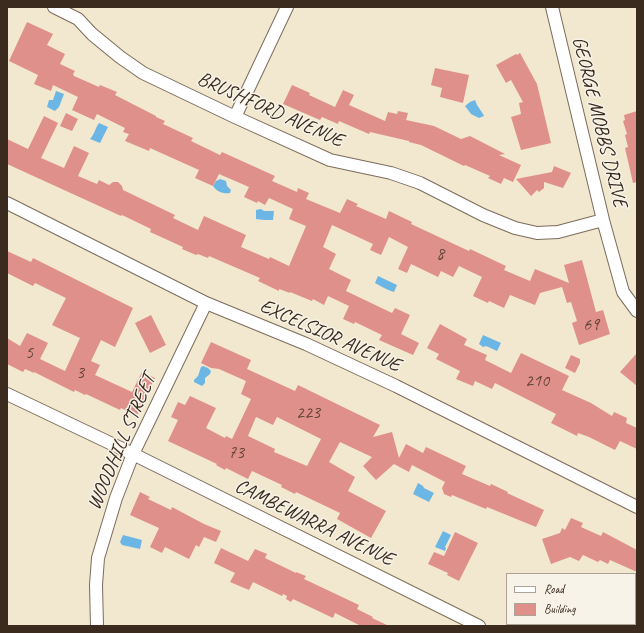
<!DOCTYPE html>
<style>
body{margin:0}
#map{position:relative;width:644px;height:633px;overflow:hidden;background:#f2e7cf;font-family:Caveat,sans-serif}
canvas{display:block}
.frame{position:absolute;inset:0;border:8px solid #3b2a1e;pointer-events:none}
.legend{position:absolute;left:506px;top:573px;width:130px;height:52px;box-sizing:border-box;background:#f7f3e8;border:1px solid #aca397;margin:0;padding:5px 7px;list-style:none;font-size:12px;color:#3b2a1e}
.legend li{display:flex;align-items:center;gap:8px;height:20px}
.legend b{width:20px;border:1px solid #aca397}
</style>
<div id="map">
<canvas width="644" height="633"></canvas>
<div class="frame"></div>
<ul class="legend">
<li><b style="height:5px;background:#fff"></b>Road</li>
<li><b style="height:11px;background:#e0908b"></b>Building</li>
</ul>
</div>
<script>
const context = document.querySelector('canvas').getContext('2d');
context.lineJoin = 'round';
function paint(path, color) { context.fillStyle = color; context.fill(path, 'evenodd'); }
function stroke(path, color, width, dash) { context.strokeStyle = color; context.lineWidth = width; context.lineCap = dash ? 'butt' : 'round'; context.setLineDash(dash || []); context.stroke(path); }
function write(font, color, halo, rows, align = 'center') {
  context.font = font + ' Caveat,sans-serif'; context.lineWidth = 3; context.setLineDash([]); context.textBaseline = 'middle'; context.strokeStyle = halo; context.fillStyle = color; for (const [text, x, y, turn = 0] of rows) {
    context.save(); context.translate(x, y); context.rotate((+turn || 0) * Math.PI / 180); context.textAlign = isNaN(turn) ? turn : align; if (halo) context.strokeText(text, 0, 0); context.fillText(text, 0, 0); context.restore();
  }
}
const water = new Path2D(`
 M56,91L64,94L59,107L55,111L47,107L49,100H53Z
 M475,100L477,105L483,114L484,116L479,118L471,114L465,106L470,102Z
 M99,123L108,127L100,143L90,139C95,134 95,128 99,123Z
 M220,179L226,181L227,186L231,190L230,193C223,194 217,192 213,186L216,181Z
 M261,209L264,211H274L273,220H264L256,219V210Z
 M378,276L397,285L394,292C387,290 381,286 375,283Z
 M483,335L501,343L497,351L486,346L483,347L479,344Z
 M203,366L208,368L211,371L210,374L205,378V383L202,386L194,382V380L198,376L201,367Z
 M418,483L423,486L424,488L434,493L429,502L413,494Z
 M443,531L451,535L445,547L446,548L445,551L435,547Z
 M123,535L142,540L140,549L122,545L120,542Z`);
const building = new Path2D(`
 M27,22L53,34L47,45L65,54L60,64L75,71L73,74L74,76L99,87L100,85L117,92L115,95L156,116V117L165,121L163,124L193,138L191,141L220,155L222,152L275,176L272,181L297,192L298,188L309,193L306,199L340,213L347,199L358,204L356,206L386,219L389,211L412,222L411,224L469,251L470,249L506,266L504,270L530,281L535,269L569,283L564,265L582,260L596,312L603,310L610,334L579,345L572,323L577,321L571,302L567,303L562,287L540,293L535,305L510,295L504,308L489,301L488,303L473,296L482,277L459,266L453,277L441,271L438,277L411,264L407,273L398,269L408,247L389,237L381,255L370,250L373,244L332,225L323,247L336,254L329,269L351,280L346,291L392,313L395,308L410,315L401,334L419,343L413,355L379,340L382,335L355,322L354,324L343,319L349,306L328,296L324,305L313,299L312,301L290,292V293L279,289V291L258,281L260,278L209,256L208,258L198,254L196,255L182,249L183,247L150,232L151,229L122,215L121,216L7,164V139L28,149L44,116L58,123L41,158L64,168L74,146L89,153L78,176L97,184L99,180L109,185L113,182H118L122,186L123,190L175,215L173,218L198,230L204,216L246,235L241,247L269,259L270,257L289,266L306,226L289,219L293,209L269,198L265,205L258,201L257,203L244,197L249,187L219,174L213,186L195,178L199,170L150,148L149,151L125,141L129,134L123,132L125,128L97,114L94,120L72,110L78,97L53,85L51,91L34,84L38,75L9,61Z
 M520,53L537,84L551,143L521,150L511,117L521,114L519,103L523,102L511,80L506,83L496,65L516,54L517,55Z
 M435,68L469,75L463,103L440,97L442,88L431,85Z
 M292,85L310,93L309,95L335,107L343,90L354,95L349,105L385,121L388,112L397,114L398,111L408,113L406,120L434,126L461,139L470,136L505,154L499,155L521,165L513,182L504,178L501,184L488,178L490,176L465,165L464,166L421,145L409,142V141L370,132L369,134L339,121L338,124L322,117L320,120L283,104Z
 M637,111V182L633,183L625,148L628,147L625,135L627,134L623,121L625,120L624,115Z
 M66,113L78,119L72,131L60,126Z
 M554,166L571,173L563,188L544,182V188L539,192L537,190L531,196L516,179L552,172Z
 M7,251L31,262L33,258L133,308L115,347L101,340L91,361L100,365L95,375L132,392L142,372L155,378L137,416L121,408L120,410L86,394L85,395L75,390L74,392L34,372V373L25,369L23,372L7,364V338L20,346L27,333L48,343L40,359L65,371L80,338L52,325L66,298L35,283L33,286L7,273Z
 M151,315L166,345L150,353L135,323Z
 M440,324L467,339L464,345L487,355L485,360L511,373L521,353L569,376L562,390L591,403L612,416L614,412L627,418L626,423L637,428V449L620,441L615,450L589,437L578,433L577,436L551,423L556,414L495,383L492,389L475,381L473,386L456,379L460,371L436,359L439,354L427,348Z
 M211,342L251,360L247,369L295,391L298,385L380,425L373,437L392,432L399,458L406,444L423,453L426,447L466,466L462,474L490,486L491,484L508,492L507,493L544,510L536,527L487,507L486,509L452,495L451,497L444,494L442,488L445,482L412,465L409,472L394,464L376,480L363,466L372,457L340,442L329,462L355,477L348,491L386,511L371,538L337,519L340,513L296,492L295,494L281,487L282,485L252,471L248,479L226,468L225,470L216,465L217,464L168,441L178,420L171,417L178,402L185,405L190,396L216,408L206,428L225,438L226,436L232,439L251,399L241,394L246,381L219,369L211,368L201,363ZM256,417L273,425L277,417L321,439L307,466L274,452L275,449L248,436Z
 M637,353V386L620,372Z
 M571,355L580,359V363L575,373L565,368Z
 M140,492L150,497L148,499L171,510L172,507L204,524L221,531L216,542L204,537L199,547L196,545L189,559L165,547L162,553L150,547L159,528L130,515Z
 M571,518L583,523L581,527L601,536L603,532L637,550V572L610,560L608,564L600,560L598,562L583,555L579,561L570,557L551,564L542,539L560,533L562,528L565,530Z
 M455,532L478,543L459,581L447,575L448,573L428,564L434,552L444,556Z
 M221,548L248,561L255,549L267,554L265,558L296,573V572L306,576L304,579L359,605L357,609L373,617L372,618L389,626H361L335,613L333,618L293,599L291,602L286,599L287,596L283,594L282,596L253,582L249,590L230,582L235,573L214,563Z`);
const minor = new Path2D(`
 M54,7L78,19L92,34L120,57L143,73L235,117L330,160L391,173L420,183L483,215L515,228L537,233L558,232L603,220
 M552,7L603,220L623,292L637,311
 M235,117L287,7
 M7,203L206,303L306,344L396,386L637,507
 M7,394L133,454L479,626
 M97,626L96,585L98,558L116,498L133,454L206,303`);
const numberNames = [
 ["8",440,254],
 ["69",591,325],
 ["5",29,353],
 ["3",80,373],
 ["210",537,381],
 ["223",308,413],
 ["73",236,453]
];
const streetNames = [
 ["BRUSHFORD AVENUE",270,110,24],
 ["GEORGE MOBBS DRIVE",599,122,76],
 ["EXCELSIOR AVENUE",330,336,24],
 ["WOODHILL STREET",122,442,-67],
 ["CAMBEWARRA AVENUE",314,523,26]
];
paint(water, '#6cb6e5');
paint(building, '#e0908b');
stroke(minor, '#7b6c5c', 14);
stroke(minor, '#fff', 12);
write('18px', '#644439', null, numberNames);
write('20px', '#3b2a1e', '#f7f3e8', streetNames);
</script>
